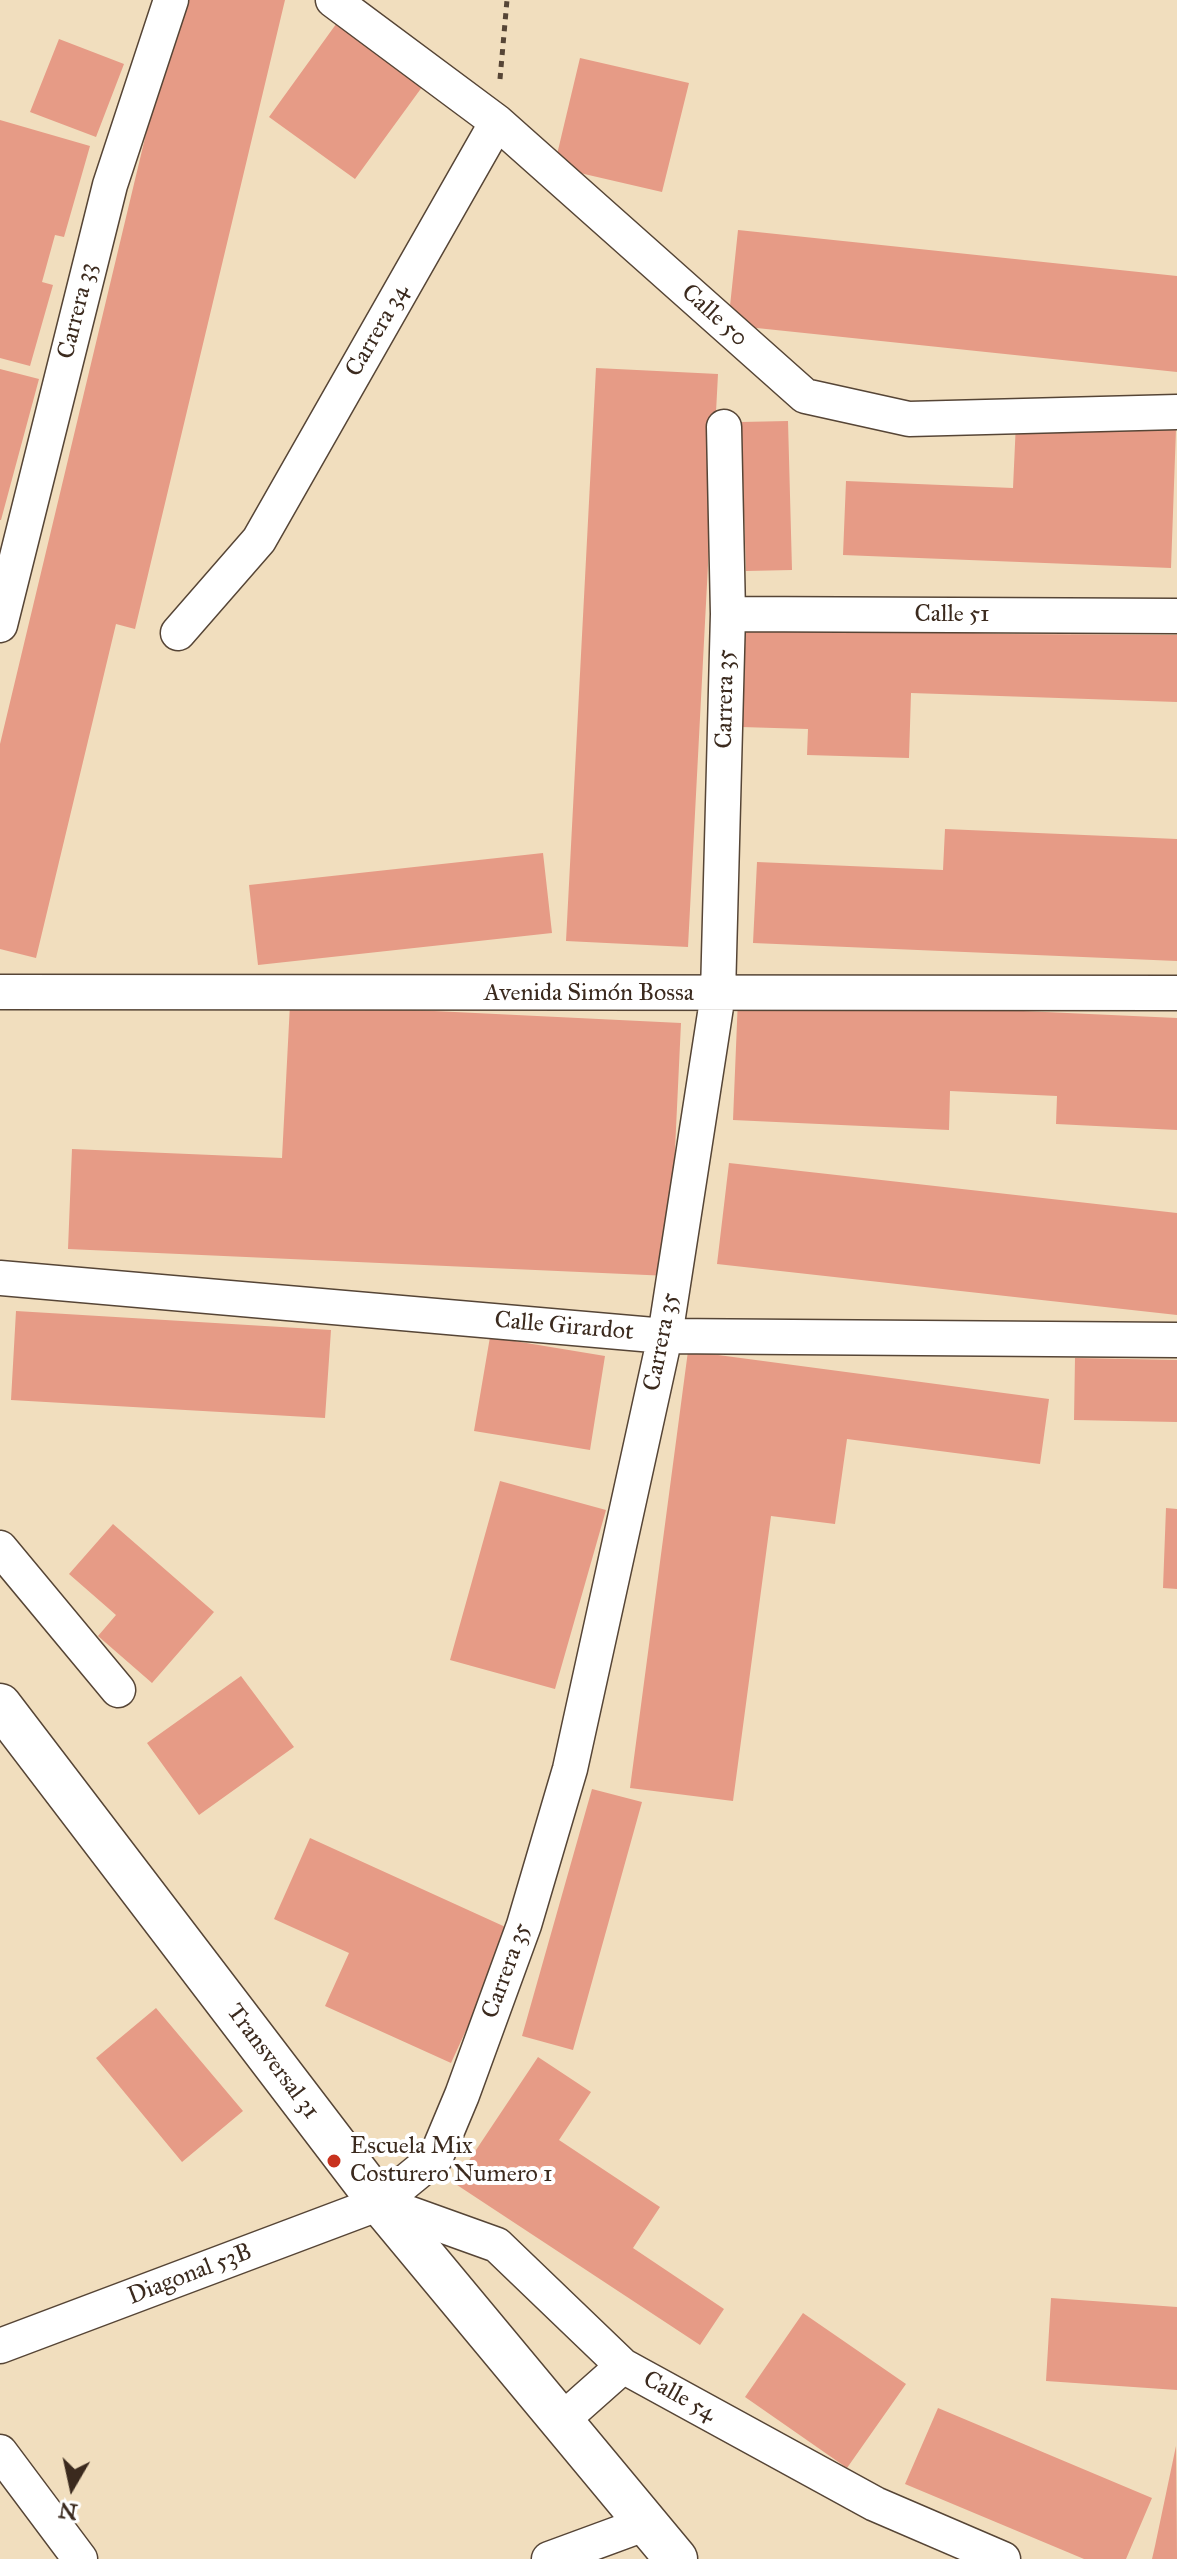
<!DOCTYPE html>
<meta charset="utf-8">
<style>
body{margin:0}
#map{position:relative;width:1177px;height:2559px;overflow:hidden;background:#f1debe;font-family:"IM FELL Great Primer",serif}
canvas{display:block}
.north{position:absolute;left:32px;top:2447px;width:80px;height:80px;-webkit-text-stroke:6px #fff;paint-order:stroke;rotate:189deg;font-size:22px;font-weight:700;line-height:32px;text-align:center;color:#3b2a1e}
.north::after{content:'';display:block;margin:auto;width:28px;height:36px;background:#3b2a1e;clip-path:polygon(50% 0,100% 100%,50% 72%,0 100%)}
</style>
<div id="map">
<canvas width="1177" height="2559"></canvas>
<div class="north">N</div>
</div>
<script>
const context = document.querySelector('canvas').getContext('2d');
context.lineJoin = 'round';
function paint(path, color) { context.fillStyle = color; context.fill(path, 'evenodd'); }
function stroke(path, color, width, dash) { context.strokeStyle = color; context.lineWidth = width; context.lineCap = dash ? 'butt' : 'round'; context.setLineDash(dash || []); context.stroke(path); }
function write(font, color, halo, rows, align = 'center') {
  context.font = font + ' "IM FELL Great Primer",serif'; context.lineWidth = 8; context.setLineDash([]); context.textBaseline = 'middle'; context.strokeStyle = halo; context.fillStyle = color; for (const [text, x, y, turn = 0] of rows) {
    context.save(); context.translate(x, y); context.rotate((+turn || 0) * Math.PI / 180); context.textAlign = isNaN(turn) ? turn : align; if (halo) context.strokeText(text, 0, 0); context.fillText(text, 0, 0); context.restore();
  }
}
const building = new Path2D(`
 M178,0H285L135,629L116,624L36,958L0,949V744Z
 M339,20L425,83L355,179L269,117Z
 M59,39L124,64L96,137L30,112Z
 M580,58L689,83L662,192L554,167Z
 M0,120L90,146L64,237L55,235L42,282L53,285L30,366L0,358Z
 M738,230L1177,276V372L728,325Z
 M596,368L718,374L688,947L566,941Z
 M0,369L39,379L1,520H0Z
 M788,421L792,570L746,571L741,422Z
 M1016,422L1176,429L1171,568L843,555L846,481L1013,488Z
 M744,626L1005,634L1177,635V702L911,693L909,758L807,755L808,729L741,727Z
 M945,829L1177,839V961L753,943L757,862L943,870Z
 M543,853L552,933L258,965L249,885Z
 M738,998L1177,1018V1130L1056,1124L1057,1096L950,1091L949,1130L733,1120Z
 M290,1004L681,1023L669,1276L68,1249L72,1149L282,1158Z
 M729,1163L1177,1213V1315L717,1264Z
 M16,1311L331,1330L325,1418L11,1400Z
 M490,1337L605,1356L590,1450L474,1431Z
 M688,1351L1049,1399L1040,1464L847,1439L835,1524L771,1516L733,1801L630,1788Z
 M1075,1358L1177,1360V1422L1074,1420Z
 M500,1481L606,1510L555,1689L450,1660Z
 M1166,1508L1177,1509V1589L1163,1588Z
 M113,1524L214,1612L152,1683L98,1636L116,1615L69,1574Z
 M241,1676L294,1747L199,1815L147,1743Z
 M592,1789L642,1802L573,2050L522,2036Z
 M310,1838L512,1930L451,2063L325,2006L349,1953L274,1919Z
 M156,2008L243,2111L182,2162L96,2058Z
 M538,2057L591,2092L559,2140L660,2207L633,2248L724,2309L700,2345L454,2183Z
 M1051,2298L1177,2307V2390L1046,2381Z
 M803,2313L906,2384L847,2468L745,2397Z
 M938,2408L1152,2498L1126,2559H1084L905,2484Z
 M1176,2446L1177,2559H1152L1155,2546Z`);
const path = new Path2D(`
 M500,79L507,0`);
const minor = new Path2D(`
 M333,0L497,122L805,396L909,419L1177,412
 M728,614L1177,616
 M0,625L110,185L171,0
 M178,633L259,540L497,122
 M0,992L1177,993
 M0,1278L665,1336L1177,1340
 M0,1548L118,1690
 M380,2203L497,2245L623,2366L875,2504L1003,2559
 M0,2346L380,2203L436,2157L462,2095L524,1925L570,1769L665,1336L718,994L728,614L724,427
 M561,2421L623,2366
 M0,2452L80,2559
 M549,2559L647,2523`);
const tertiary = new Path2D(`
 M0,1705L380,2203L676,2559`);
const markers = [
 [334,2161,8,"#c8321e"]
];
const streetNames = [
 ["Carrera 33",78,311,-76],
 ["Calle 50",714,316,42],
 ["Carrera 34",378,331,-60],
 ["Calle 51",952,615],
 ["Carrera 35",726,699,-89],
 ["Avenida Simón Bossa",589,994],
 ["Calle Girardot",564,1327,5],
 ["Carrera 35",662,1342,-79],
 ["Carrera 35",507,1971,-70],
 ["Transversal 31",272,2062,53],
 ["Diagonal 53B",190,2275,-21],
 ["Calle 54",679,2397,29]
];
const poiNames = [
 ["Escuela Mix",350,2147],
 ["Costurero Numero 1",350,2175]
];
paint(building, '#e69b86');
stroke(minor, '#564536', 37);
stroke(tertiary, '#564536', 45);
stroke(path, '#564536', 5, [6, 6]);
stroke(minor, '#fff', 34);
stroke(tertiary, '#fff', 42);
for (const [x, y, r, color] of markers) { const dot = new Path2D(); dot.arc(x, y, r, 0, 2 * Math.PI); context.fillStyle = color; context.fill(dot); stroke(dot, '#fff', 3); }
write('24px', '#3b2a1e', '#fff', streetNames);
write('24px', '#3b2a1e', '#fff', poiNames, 'left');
</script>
